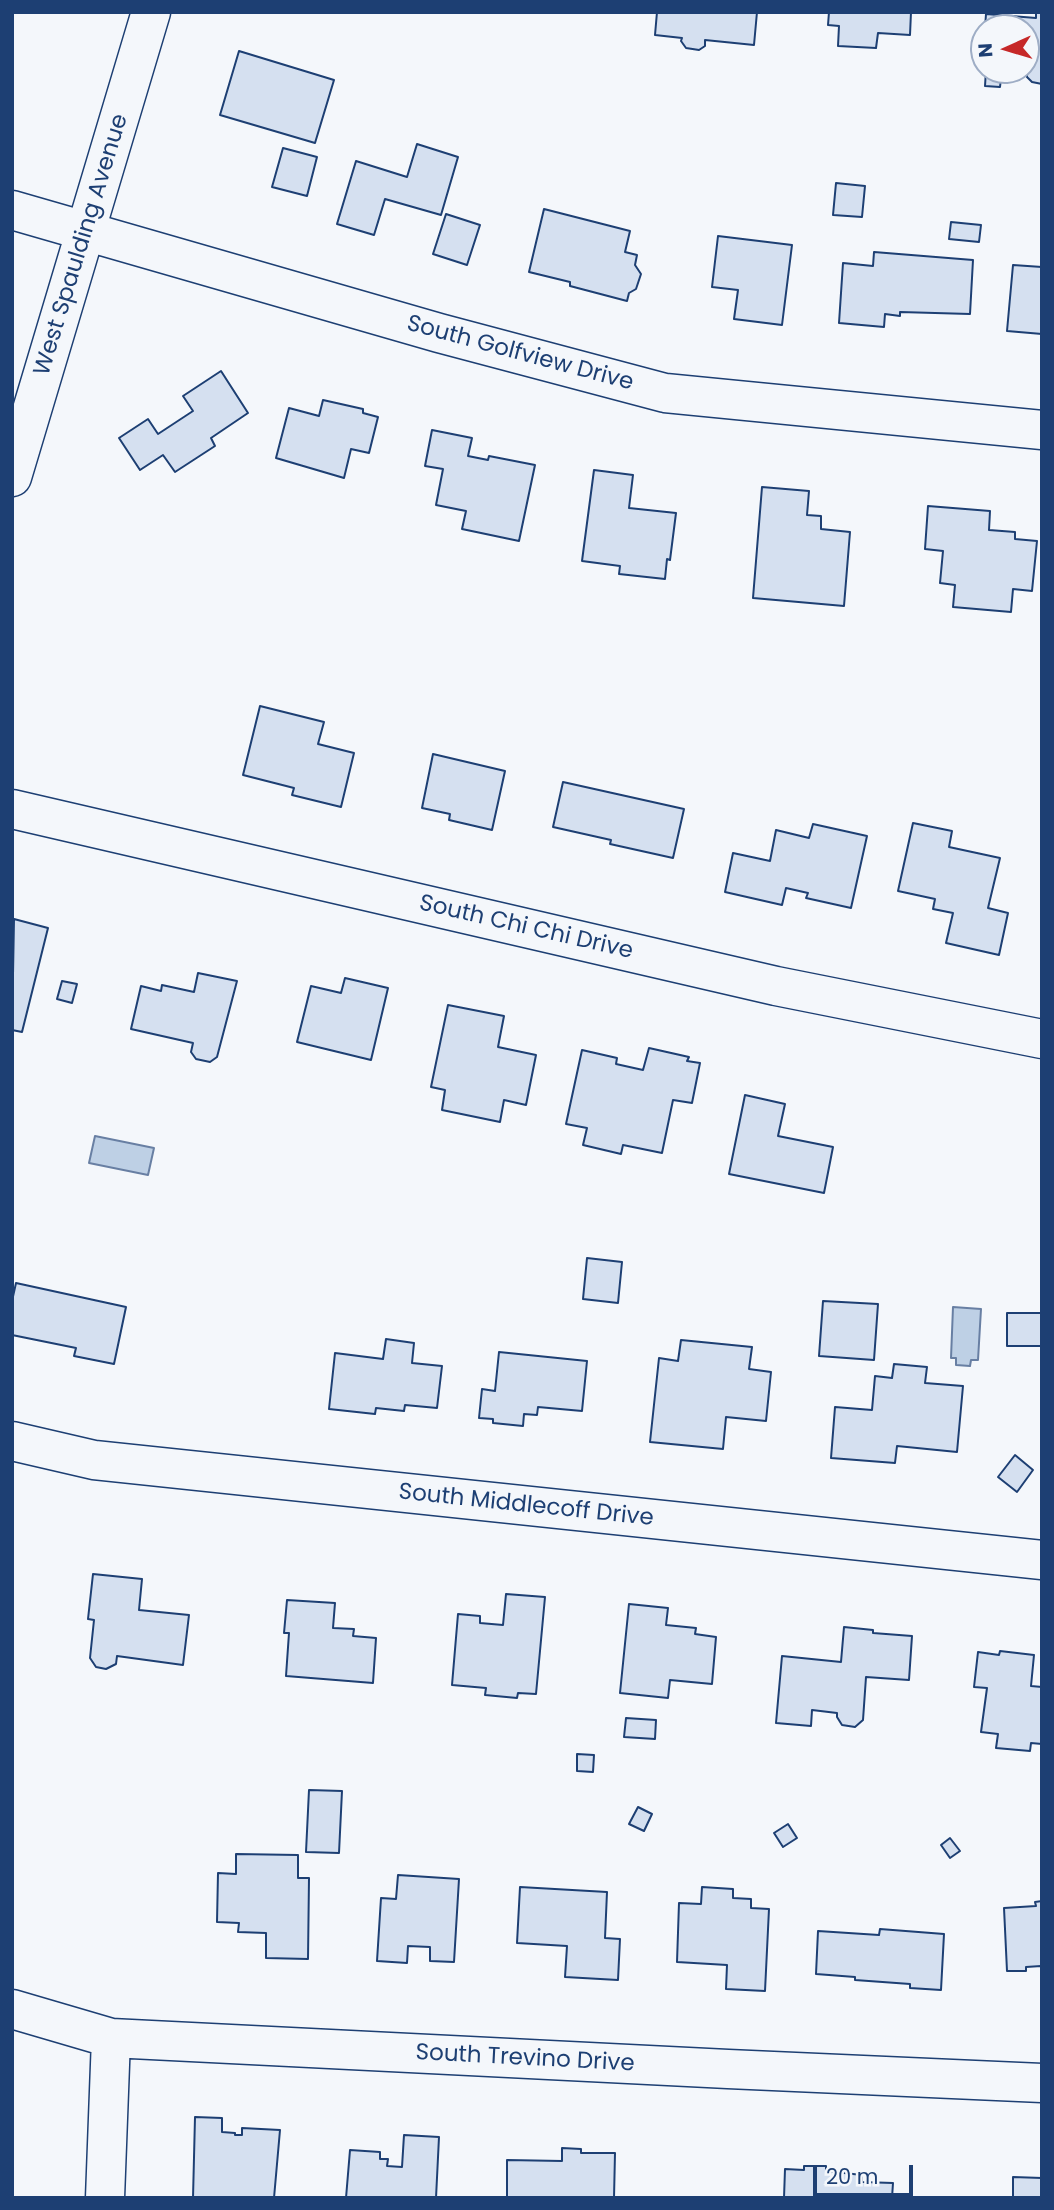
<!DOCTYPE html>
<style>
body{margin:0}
#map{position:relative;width:1054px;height:2210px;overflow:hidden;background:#f4f7fb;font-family:Poppins,sans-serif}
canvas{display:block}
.frame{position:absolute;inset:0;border:14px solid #1d3f73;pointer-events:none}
.north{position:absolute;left:970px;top:14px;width:70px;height:70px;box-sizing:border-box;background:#f4f7fb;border:2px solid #9eadc5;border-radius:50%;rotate:266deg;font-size:19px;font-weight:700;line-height:28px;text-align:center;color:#1d3f73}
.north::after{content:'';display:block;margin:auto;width:24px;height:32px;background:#c62828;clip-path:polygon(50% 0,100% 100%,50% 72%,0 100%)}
.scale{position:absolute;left:813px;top:2165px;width:100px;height:32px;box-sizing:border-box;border:4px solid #1d3f73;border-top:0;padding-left:9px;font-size:21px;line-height:24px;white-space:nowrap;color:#1d3f73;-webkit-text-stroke:5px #f4f7fb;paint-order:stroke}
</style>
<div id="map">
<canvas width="1054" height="2210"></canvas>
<div class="frame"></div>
<div class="north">N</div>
<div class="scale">20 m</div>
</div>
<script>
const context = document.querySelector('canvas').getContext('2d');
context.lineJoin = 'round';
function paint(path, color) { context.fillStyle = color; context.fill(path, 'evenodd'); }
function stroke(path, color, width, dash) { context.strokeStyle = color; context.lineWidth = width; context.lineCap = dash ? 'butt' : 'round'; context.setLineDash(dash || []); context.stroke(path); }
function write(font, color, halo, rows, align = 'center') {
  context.font = font + ' Poppins,sans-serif'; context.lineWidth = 5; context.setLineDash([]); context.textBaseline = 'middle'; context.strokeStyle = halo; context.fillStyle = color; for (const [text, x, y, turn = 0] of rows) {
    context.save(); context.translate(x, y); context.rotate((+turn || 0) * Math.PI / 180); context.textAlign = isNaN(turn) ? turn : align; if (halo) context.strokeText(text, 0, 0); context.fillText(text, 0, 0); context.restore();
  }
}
const water = new Path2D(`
 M95,1136L154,1148L148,1175L89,1163Z
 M953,1307L981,1309L978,1360H971L970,1366L956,1365V1358H951Z`);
const building = new Path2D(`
 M657,12H757L754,45L705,40V46L699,50L686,48L681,41L682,38L655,35Z
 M829,12H911L910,35L878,33L876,48L838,46L839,26L828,25Z
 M1036,12H1042V84L1032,82L1027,77V73L1002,70L1000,87L985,86L986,70H1026V28H985L986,14L1036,18Z
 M239,51L334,80L315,143L220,115Z
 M417,144L458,157L441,215L385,199L374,235L337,224L356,161L407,177Z
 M283,148L317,157L307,196L272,187Z
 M836,183L865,186L862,217L833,215Z
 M544,209L630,231L625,252L637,255L635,265L641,274L636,289L629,293L627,301L570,286V282L529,272Z
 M446,214L480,225L467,265L433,254Z
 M951,222L981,225L979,242L949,239Z
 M718,236L792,245L782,325L734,319L738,290L712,287Z
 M874,252L973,260L970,314L900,312V316L885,314L884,327L839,323L843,263L873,266Z
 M1013,265L1042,267V334L1007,331Z
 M221,371L248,413L211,438L215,446L175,472L163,455L140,470L119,438L148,419L158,434L193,411L183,396Z
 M323,400L363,409V413L378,417L369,453L351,449L344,478L276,458L289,408L319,416Z
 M432,430L472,438L468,456L488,460L489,456L535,465L519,541L462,529L466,511L436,505L443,469L425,466Z
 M594,470L633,475L629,508L676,513L670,560L667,559L665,579L619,574L620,566L582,561Z
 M762,487L809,491L807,515L821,516V529L850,532L844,606L753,598Z
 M928,506L990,511L989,530L1015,532V539L1037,541L1032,591L1013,589L1011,612L953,607L955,585L940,583L943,551L925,549Z
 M260,706L324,722L318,744L354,753L341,807L292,795L294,788L243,775Z
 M433,754L505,771L492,830L449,820L450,814L422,808Z
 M563,782L684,809L673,858L610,844L611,840L553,827Z
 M913,823L952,831L949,847L1000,858L988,908L1008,913L999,955L946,943L953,913L933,909L935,899L898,891Z
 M813,824L867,836L851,908L806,898L808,893L786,888L782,905L725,892L733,853L770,861L776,830L809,838Z
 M14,919L48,928L22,1032L12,1030Z
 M198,973L237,981L217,1057L210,1062L196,1059L191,1052L193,1043L131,1029L141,986L161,991L162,985L194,992Z
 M345,978L388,988L371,1060L297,1042L311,986L341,993Z
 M62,981L77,984L72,1003L57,999Z
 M448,1005L504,1016L498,1047L536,1055L526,1105L504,1100L500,1122L442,1110L445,1090L431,1087Z
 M649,1048L689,1057L687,1061L700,1063L692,1103L673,1100L662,1153L623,1145L621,1154L583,1145L587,1128L566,1124L582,1050L617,1058L616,1064L643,1070Z
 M745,1095L785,1104L778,1136L833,1147L824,1193L729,1174Z
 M587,1258L622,1262L618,1303L583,1299Z
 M16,1283L126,1307L114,1364L74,1356L76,1348L12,1335V1301Z
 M823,1301L878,1304L874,1360L819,1356Z
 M1007,1313H1042V1346H1007Z
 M386,1339L414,1343L412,1363L442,1366L437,1408L405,1405L404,1411L376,1408L375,1414L329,1409L335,1353L383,1359Z
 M681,1340L752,1347L749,1369L771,1372L766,1421L726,1417L723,1449L650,1442L659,1358L678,1361Z
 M499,1352L587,1361L582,1411L538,1407L537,1415L524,1414L523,1426L493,1423V1419L479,1418L482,1389L495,1391Z
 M894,1364L927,1367L925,1383L963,1386L957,1452L897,1446L895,1463L831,1458L835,1407L872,1410L875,1376L892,1378Z
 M1015,1455L1033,1470L1017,1492L998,1477Z
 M93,1574L142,1579L139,1610L189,1615L183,1665L117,1656L116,1664L106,1669L96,1667L90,1658L94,1620L88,1619Z
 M506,1594L545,1597L536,1694L518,1693L517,1698L485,1695L486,1688L452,1685L458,1614L480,1616V1623L503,1625Z
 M287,1600L335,1603L333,1628L354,1629L353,1636L376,1638L373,1683L286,1676L289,1633H284Z
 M629,1604L668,1608L666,1625L696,1628L695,1634L716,1637L712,1684L670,1680L668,1698L620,1693Z
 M844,1627L873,1630V1633L912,1636L909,1680L866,1677L863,1720L855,1727L842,1725L837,1717V1713L812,1710L811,1726L776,1723L782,1656L841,1662Z
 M1000,1651L1034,1655L1031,1686L1042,1687V1744L1031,1743L1030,1751L996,1748L998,1734L981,1732L987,1688L974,1687L978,1652L999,1655Z
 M626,1718L656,1720L655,1739L624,1737Z
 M577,1754L594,1755L593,1772L577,1771Z
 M309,1790L342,1791L339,1853L306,1852Z
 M638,1807L652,1814L644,1831L629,1824Z
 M788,1824L797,1838L783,1847L774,1833Z
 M950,1838L960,1851L950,1858L941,1845Z
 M236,1854L298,1855V1878H309L308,1959L266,1958V1933L238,1932L239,1923L217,1922L218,1873L236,1874Z
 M398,1875L459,1879L454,1962L430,1961V1947L408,1946L407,1963L377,1961L381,1898L396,1899Z
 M520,1887L607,1892L605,1938L620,1939L618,1980L565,1977L567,1946L517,1943Z
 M702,1887L733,1889V1898L751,1899V1908L769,1909L765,1991L726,1989L727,1965L677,1962L679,1903L701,1904Z
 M1042,1901V1973L1041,1966L1026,1967V1971H1007L1004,1908L1036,1906L1035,1902Z
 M880,1929L944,1934L941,1990L910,1988V1984L855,1980V1977L816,1974L818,1931L879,1935Z
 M195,2117L222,2118V2132L235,2133V2135H242V2128L280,2130L274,2198H193Z
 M404,2135L439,2137L436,2198H346L350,2150L380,2152V2159H388L387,2166L402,2167Z
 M562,2148L581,2149V2153H615L614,2198H507V2160L562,2161Z
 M804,2166H826V2171L862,2175V2182L893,2183L892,2198H784L785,2169L804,2170Z
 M1013,2177L1042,2178V2198H1013Z`);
const minor = new Path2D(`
 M12,210L439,333L665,393L1042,430
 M12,477L151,12
 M12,809L776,986L1042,1039
 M12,1441L94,1460L1042,1560
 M12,2009L111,2038L728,2069L1042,2083
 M105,2198L111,2038`);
const streetNames = [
 ["West Spaulding Avenue",82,245,-73],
 ["South Golfview Drive",520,354,15],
 ["South Chi Chi Drive",526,928,13],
 ["South Middlecoff Drive",526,1506,6],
 ["South Trevino Drive",525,2059,3]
];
paint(water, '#bed0e5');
stroke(water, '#687fa3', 2);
paint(building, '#d5e0f0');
stroke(building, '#1d3f73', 2);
stroke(minor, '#1d3f73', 41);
stroke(minor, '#f4f7fb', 38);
write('23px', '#1d3f73', '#f4f7fb', streetNames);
</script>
